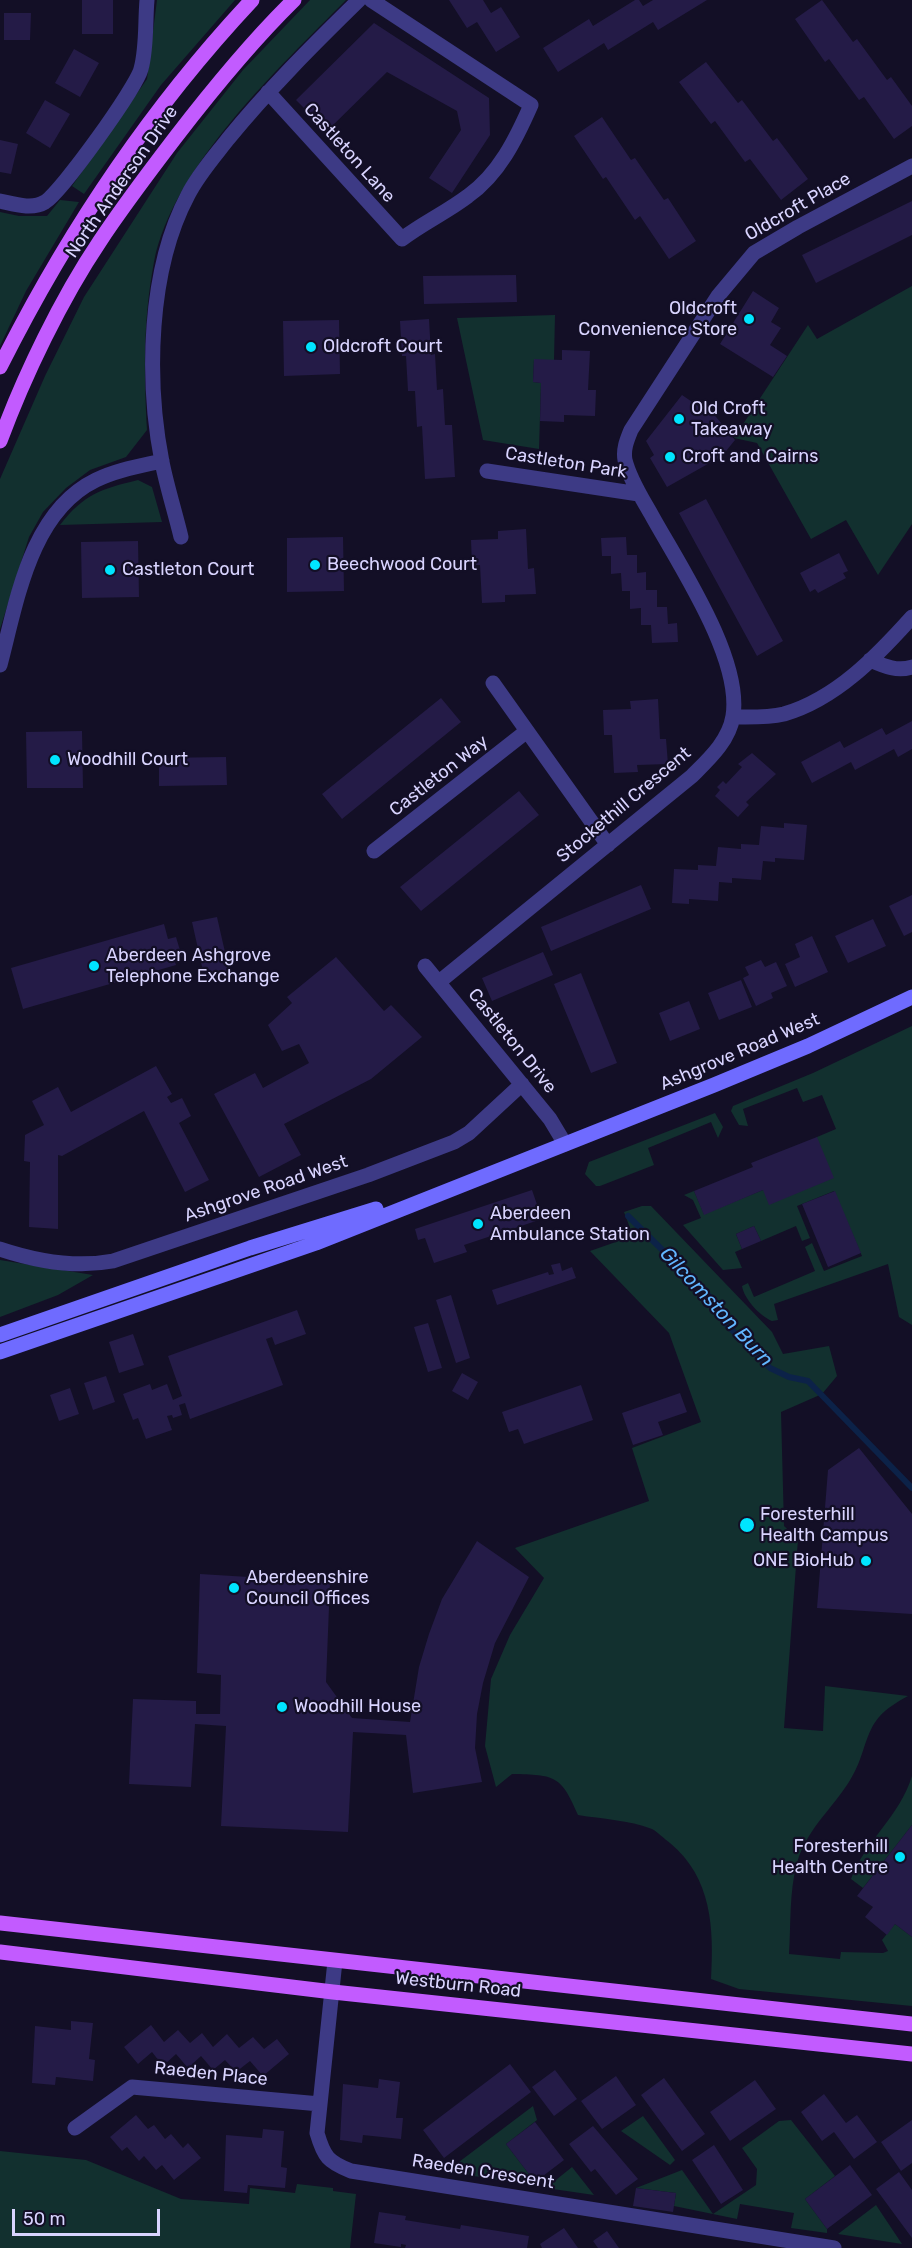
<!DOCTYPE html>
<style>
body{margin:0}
#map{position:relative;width:912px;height:2248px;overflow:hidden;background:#130f26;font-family:Rubik,sans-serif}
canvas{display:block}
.scale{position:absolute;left:12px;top:2209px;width:148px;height:27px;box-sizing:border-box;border:3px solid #d9d4ff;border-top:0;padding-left:8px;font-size:18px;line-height:21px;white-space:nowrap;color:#d9d4ff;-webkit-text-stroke:4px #130f26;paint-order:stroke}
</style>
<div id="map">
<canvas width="912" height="2248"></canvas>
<div class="scale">50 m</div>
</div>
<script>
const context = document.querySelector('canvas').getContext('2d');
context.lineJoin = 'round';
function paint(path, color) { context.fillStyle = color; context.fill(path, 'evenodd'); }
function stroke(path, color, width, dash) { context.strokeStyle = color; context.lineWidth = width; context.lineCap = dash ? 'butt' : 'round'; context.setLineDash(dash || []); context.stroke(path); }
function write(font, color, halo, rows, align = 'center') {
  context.font = font + ' Rubik,sans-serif'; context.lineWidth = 4.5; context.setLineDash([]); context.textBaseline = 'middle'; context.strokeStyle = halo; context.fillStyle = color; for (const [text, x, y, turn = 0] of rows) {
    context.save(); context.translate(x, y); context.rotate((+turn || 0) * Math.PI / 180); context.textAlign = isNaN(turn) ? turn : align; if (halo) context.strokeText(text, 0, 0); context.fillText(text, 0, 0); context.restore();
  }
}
const green = new Path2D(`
 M157,0H235L161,85L84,194L72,186L147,79Z
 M310,0H346C279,68 173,166 154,262C143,321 144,371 147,430L126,457L90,470L66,488L43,512L29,537L0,629V479L45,376L84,297L177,153L243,70Z
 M60,200L79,202L26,291L0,346V212L19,216H47Z
 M912,286V524L878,575L846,520L811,539L757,443L734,438L808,325L817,339Z
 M555,315L554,360H534L533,382L541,383L539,449L483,440L457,318Z
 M138,480L152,487L162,522L60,525C84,494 101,489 138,480Z
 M912,1026V1325L899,1317L888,1264L774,1304L778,1320L772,1321C760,1316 744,1299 742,1286L748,1283L754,1297L815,1271L805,1247L812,1243L824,1271L862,1256L834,1191L797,1206L810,1238L802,1241L796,1226L761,1241L754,1226L736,1234L742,1249L735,1252L742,1268L723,1270L683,1225L701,1218L693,1200L684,1195L694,1191L704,1214L763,1190L817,1137L836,1129L822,1095L803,1102L797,1088L743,1109L748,1126L739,1125L731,1111L733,1106L813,1073Z
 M715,1113L723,1127L718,1138L711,1122L648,1148L654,1165L600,1186H596L585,1174L589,1162Z
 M642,1206H651L772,1332L783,1354L829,1346L837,1376L822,1394L781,1412L784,1526L798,1539L784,1728L823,1731L825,1686L908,1696C897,1702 887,1708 879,1717C866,1732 864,1754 855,1771C839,1804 807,1826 797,1863C789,1892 791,1925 789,1954L840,1959L841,1952L883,1953L888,1951L882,1940L895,1924L912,1937V2006L739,1989L711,1979C714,1928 712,1878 670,1843C664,1839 658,1832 652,1829C629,1820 602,1819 578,1815C561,1775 555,1775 512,1774L496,1787L485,1746L491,1679L510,1635L544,1578L515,1548L649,1501L632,1448L701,1422L669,1333L590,1251L633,1236L624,1212Z
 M0,1260L93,1275L58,1295L0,1317Z
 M912,1776V1825L863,1888L851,1879C865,1841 900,1816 912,1776Z
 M533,2106L537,2120L506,2144L535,2182L534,2186L450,2172L451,2168Z
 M643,2116L675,2160L670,2165L621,2131Z
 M791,2120L835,2176L805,2199L827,2229V2233L791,2228L794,2213L740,2204L737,2219L674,2206L676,2193L636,2188L682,2170L713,2214L756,2185L757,2169L742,2148L779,2121Z
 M0,2151L86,2160L181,2199L249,2204L250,2188L295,2193L297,2184L333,2188V2191L356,2194L350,2248H0Z
 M572,2167L594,2195L546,2188Z
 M876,2205L902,2244L838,2234Z`);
const stream = new Path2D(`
 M628,1216L714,1301L726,1324L770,1368L789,1377L808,1381L912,1488`);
const building = new Path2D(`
 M82,0H113V34H82Z
 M449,0H483L491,13L501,7L520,37L496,52L477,22L467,28Z
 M635,0H639L643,6L653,0H707L658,30L653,22L608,50L604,43L558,72L543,48L589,19L593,26Z
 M822,0L853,42L857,39L887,80L891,77L912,106V126L894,139L864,97L859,100L829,59L825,62L795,19Z
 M4,13H31L30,40H4Z
 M374,23L489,98L490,135L452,193L429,178L461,130L457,111L387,72L327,131L296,100Z
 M74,49L99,63L80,97L55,83Z
 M706,62L738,103L742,100L773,141L777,138L808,179L781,200L750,159L745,162L715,121L711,124L679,82Z
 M45,100L70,114L50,148L26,133Z
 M602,117L631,160L635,158L664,200L668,198L696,241L669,259L640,216L635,220L606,177L603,179L574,136Z
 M0,140L18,144L11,174L0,172Z
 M912,201V235L816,283L802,255Z
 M516,275L517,302L424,304L423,276Z
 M753,291L779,308L771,322L781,328L770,345L787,356L773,377L720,344Z
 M429,319L431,355L435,354L437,390L443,389L445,425H452L455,477L425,479L422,426L417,427L415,391H408L406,356H402L400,321Z
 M339,320L340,374L284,376L283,321Z
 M562,350L590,351L588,390H596L595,416L564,415V422L540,421L541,383L533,382L534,359L562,360Z
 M682,395L710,414L712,412L735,440L722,456L667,487L650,458L654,455L646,441Z
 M706,499L783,641L757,656L679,513Z
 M526,529L528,569L534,568L536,594L505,595V602L482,603L480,565H472L471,540L498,539V531Z
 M343,537L344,591L287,592V538Z
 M626,537L627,555H637V573L646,572V590H657V607H667L668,624L677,623L678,642L652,643L651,625H641V608L630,609V591H622L621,573L611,574V556H602L601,538Z
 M138,541L139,597L82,598L81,542Z
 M839,553L848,571L843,573L846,578L818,593L815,589L810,592L800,573Z
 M441,698L461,722L342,819L322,794Z
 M658,699L660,739H666L668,764L637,765L638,772L614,773L612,735H604L603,710L631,709L630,701Z
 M912,721V749L898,757L894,749L855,770L851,762L812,783L801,762L840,741L844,748L882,728L886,735Z
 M82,731L83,788H27L26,732Z
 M752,753L776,774L746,802L749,805L738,817L715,796L720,790L717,787L723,781L726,784L742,767L738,764Z
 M226,757L227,785L159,786V758Z
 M519,791L539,815L421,911L400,887Z
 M784,823L807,825L804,860L775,858V862L763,861L761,880L732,878V883L719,882L718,901L689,899V904L672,903L674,869L698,870V865L716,866L718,847L741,849V844L759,845L761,826L784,828Z
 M641,885L651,909L551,951L541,927Z
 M912,895V932L904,936L889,906Z
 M217,917L230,974L205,980L192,922Z
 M873,919L886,946L848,963L835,936Z
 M164,924L168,939L176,937L182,957L174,959L176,965L23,1009L11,968Z
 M812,936L828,972L795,987L785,964L800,957L795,944Z
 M543,952L553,975L492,1001L482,978Z
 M336,957L384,1011L391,1005L422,1037L371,1079L284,1124L301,1155L259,1177L214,1094L255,1073L263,1088L309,1063L299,1044L282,1051L268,1025L292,1003L287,997Z
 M761,960L765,967L776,962L787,986L771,993L773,998L756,1006L743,978L749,975L745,967Z
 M581,973L617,1063L591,1073L554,984Z
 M741,980L752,1007L719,1020L708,993Z
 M689,1001L700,1029L670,1041L659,1013Z
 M156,1066L172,1094L167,1097L171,1103L182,1098L191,1116L179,1123L209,1180L185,1192L144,1111L62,1156L58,1155V1229L29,1227L30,1162L24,1161L25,1135L44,1125L32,1101L58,1087L71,1112Z
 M817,1137L834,1178L769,1205L763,1190L704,1215L694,1191L753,1167L751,1163Z
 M532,1190L542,1219L464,1245L467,1252L434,1263L425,1238L418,1240L415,1229Z
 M835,1191L861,1253L828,1267L802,1204Z
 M754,1226L761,1241L742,1249L736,1234Z
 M560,1263L562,1271L572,1267L576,1278L497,1305L492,1290L548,1272L549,1275L554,1274L551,1265Z
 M451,1295L470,1358L456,1363L436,1300Z
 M297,1310L306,1334L275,1345L272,1337L266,1339L283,1385L190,1419L185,1403L179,1405L182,1415L173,1418L172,1415L167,1416L172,1430L146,1439L138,1418L133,1420L123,1394L150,1384L152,1390L167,1384L173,1400L182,1396L168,1356Z
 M428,1323L442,1368L428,1372L414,1327Z
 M133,1334L144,1365L119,1373L109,1342Z
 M462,1373L478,1382L468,1400L452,1391Z
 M106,1376L115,1402L93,1410L84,1383Z
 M581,1385L593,1420L524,1444L518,1429L509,1432L502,1412Z
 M70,1388L79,1414L59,1421L50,1395Z
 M680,1393L687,1412L658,1422L663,1435L633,1445L622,1413Z
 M859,1448L912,1514V1614L817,1608L828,1470Z
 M477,1541L529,1577L495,1643L483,1683L477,1714L475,1748L482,1782L413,1793L406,1735L353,1732L348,1832L221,1826L226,1726L195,1724L191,1787L129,1784L133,1699L196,1701V1714H220L221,1675L197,1673L200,1574L330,1582L326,1682L352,1718L410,1722L419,1667L429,1634L442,1599Z
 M912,1825V1937L895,1924L887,1935L865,1917L873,1907L857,1896Z
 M71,2021L93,2023L89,2059L95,2060L93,2081L56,2077L55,2085L32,2083L35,2026L71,2030Z
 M151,2025L164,2042L178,2030L190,2043L202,2033L213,2047L227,2034L239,2048L253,2037L264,2049L277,2039L289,2054L263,2076L250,2061L236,2072L225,2060L213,2070L201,2056L188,2068L176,2054L163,2066L152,2052L138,2064L124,2047Z
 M510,2064L531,2092L444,2158L423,2130Z
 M555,2070L577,2099L554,2116L532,2087Z
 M616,2076L636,2105L602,2129L581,2101Z
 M664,2078L705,2134L682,2151L641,2095Z
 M379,2079L400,2082L396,2118H403L401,2139L363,2135L362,2143L340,2140L343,2084L378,2088Z
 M755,2080L776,2109L730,2141L710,2112Z
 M824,2094L846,2123L857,2115L877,2142L854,2159L834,2132L822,2141L801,2112Z
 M136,2115L148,2129L154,2125L165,2139L171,2134L183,2148L188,2143L201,2158L174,2180L162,2165L156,2170L144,2156L139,2161L127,2147L122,2151L110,2137Z
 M912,2120V2163L901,2171L881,2142Z
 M535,2122L564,2160L535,2182L506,2144Z
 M593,2126L638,2179L616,2195L595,2169L591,2172L569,2144Z
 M263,2129L284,2131L281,2167L287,2168L285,2188L248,2185L247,2193L224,2191L226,2135L262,2138Z
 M714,2145L743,2190L721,2204L692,2160Z
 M850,2165L872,2195L827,2229L805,2199Z
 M899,2172L912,2190V2238L876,2189Z
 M636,2188L676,2193L673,2212L633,2206Z
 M379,2212L406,2216L405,2220L460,2229L461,2225L529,2236L527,2248H405L406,2245L401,2244V2247L374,2243Z
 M564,2228L578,2248H542L540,2244Z
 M607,2231L619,2248H598L593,2241Z`);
const street = new Path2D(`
 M268,92L402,239C423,223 447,212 468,196C499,174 516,139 531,105L371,0
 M0,201C14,204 32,210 45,202C62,191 136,88 141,69C147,47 145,22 147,0
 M487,471L639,494
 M181,537C175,512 167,487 162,462C146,380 148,270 188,195C198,175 214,157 228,139C268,90 313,45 359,0
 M870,660C884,666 897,672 912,667
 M0,665C17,601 30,512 96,480C116,470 140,466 162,461
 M493,683L608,845
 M733,717C749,717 767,718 784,714C836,699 877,656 912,617
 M374,851L527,731
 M425,966L550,1119L565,1144
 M439,982L692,776C709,759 729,741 733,716C742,658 679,565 651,514C642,498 630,480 625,460C623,449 627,440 631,430L718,296L754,253L798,227L912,166
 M0,1249C36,1261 76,1268 113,1261L368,1175L454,1142L469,1133L522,1084
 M335,1961L317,2133C324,2157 328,2162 351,2171L834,2248
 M75,2128L132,2087L320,2104`);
const secondary = new Path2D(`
 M0,1335L250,1248L376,1209
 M0,1352L316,1243L714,1085L808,1046L912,997`);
const primary = new Path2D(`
 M0,367C67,233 149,110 252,0
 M0,441C24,376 61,299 100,241C123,206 149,172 175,138C212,90 251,42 294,0
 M0,1923L912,2024
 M0,1952L333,1992L912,2054`);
const markers = [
 [749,319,6,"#00e5ff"],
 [311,347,6,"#00e5ff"],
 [679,419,6,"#00e5ff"],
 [670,457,6,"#00e5ff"],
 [315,565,6,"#00e5ff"],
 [110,570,6,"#00e5ff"],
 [55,760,6,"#00e5ff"],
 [94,966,6,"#00e5ff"],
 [478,1224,6,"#00e5ff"],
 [747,1525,8,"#00e5ff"],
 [866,1561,6,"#00e5ff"],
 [234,1588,6,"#00e5ff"],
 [282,1707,6,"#00e5ff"],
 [900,1857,6,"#00e5ff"]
];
const streetNames = [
 ["Castleton Lane",349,153,48],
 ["North Anderson Drive",122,182,-55],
 ["Oldcroft Place",798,207,-30],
 ["Castleton Park",566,463,9],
 ["Castleton Way",439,776,-38],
 ["Stockethill Crescent",624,805,-40],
 ["Castleton Drive",512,1041,51],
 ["Ashgrove Road West",740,1052,-23],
 ["Ashgrove Road West",266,1189,-19],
 ["Westburn Road",458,1985,6],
 ["Raeden Place",211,2074,6],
 ["Raeden Crescent",483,2172,9]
];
const poiNames = [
 ["Oldcroft",737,309,"right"],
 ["Convenience Store",737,330,"right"],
 ["Oldcroft Court",323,347],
 ["Old Croft",691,409],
 ["Takeaway",691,430],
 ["Croft and Cairns",682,457],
 ["Beechwood Court",327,565],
 ["Castleton Court",122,570],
 ["Woodhill Court",67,760],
 ["Aberdeen Ashgrove",106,956],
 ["Telephone Exchange",106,977],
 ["Aberdeen",490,1214],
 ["Ambulance Station",490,1235],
 ["Foresterhill",760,1515],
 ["Health Campus",760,1536],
 ["ONE BioHub",854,1561,"right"],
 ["Aberdeenshire",246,1578],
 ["Council Offices",246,1599],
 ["Woodhill House",294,1707],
 ["Foresterhill",888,1847,"right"],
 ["Health Centre",888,1868,"right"]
];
const waterNames = [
 ["Gilcomston Burn",716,1307,47]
];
paint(green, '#12302f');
stroke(stream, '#0c2248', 6);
paint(building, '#241b47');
stroke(street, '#3d3a85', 15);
stroke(secondary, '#6f6bff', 15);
stroke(primary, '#c25bff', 15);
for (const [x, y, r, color] of markers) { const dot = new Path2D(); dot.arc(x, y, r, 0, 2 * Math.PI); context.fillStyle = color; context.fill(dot); stroke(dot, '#130f26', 2); }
write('18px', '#d9d4ff', '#130f26', streetNames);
write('18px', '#d9d4ff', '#130f26', poiNames, 'left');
write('italic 20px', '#62b6ff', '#130f26', waterNames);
</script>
